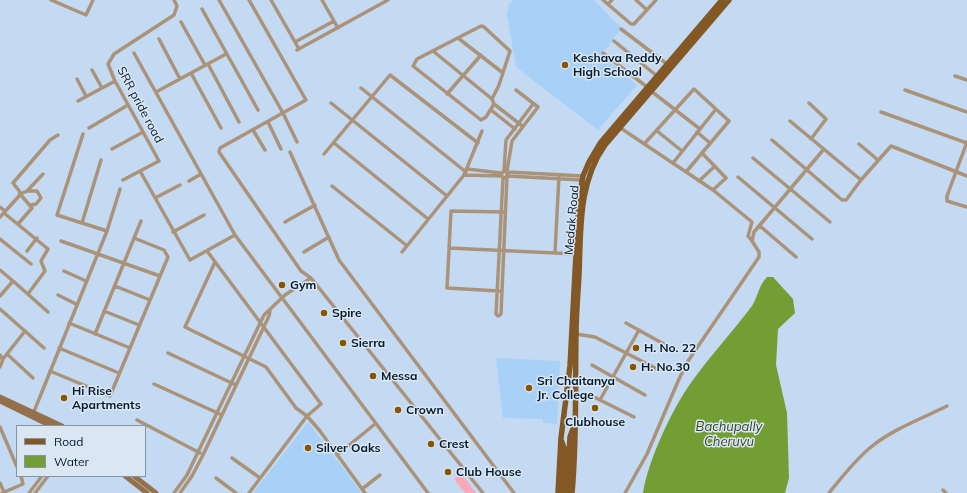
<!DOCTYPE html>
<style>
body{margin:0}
#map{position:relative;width:967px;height:493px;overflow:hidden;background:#c3daf2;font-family:Mulish,sans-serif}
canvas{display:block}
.legend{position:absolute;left:16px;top:425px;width:130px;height:52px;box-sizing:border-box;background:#dae6f2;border:1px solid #8495a5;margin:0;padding:5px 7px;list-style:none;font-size:12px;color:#031b31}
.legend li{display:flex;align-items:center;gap:8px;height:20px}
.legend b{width:20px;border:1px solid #8495a5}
</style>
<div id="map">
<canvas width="967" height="493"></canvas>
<ul class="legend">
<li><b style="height:5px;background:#835824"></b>Road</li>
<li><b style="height:11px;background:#739e33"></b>Water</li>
</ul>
</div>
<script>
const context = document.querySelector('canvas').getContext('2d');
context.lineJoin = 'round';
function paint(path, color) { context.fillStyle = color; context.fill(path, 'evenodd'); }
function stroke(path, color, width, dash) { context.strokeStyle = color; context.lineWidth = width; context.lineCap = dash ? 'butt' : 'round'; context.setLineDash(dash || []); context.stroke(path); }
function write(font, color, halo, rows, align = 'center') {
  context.font = font + ' Mulish,sans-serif'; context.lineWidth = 3; context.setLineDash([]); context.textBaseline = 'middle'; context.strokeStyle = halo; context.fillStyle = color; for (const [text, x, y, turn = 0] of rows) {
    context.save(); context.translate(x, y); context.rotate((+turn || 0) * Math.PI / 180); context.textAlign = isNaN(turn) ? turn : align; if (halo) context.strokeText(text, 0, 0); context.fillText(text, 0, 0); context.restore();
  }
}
const built = new Path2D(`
 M513,0H594L621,28L608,47L600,53L637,85L598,130L516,67L507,15L509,4Z
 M496,358L560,361L557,424L543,423V419L503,418Z
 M308,422L362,493H253Z`);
const green = new Path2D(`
 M461,473L476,493H465L454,479Z`);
const water = new Path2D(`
 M767,277H773L793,299L795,313L778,329L776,365L787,413L789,478L785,493H643C648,461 670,414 688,387C707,359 731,334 752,306C758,296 759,285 767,277Z`);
const street = new Path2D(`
 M51,0L86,15L93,0
 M219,0L283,113L297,142
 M249,0L306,100L220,148L219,152L301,271L311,278L483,493
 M271,0L299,49
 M322,0L338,28
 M603,0L631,24H634L656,0
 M636,0L647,10
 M608,4L612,0
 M202,9L258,110
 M181,22L205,65
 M481,26L484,27L510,51L499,85L492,99L494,104L486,117L481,120L413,66L417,59Z
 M621,29L667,64
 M458,38L503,73
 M159,39L180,79
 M614,41L657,76
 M295,42L334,21
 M297,50L388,0
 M433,51L492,99
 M134,53L235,235L428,493
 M603,53L647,87
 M208,64L239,122
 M92,70L102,88
 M191,73L221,128
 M955,76L967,80
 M77,79L86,96
 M361,88L466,172
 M905,90L967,112
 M651,91L700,129
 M156,92L226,54
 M447,94L481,55
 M78,101L115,81
 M331,103L447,196
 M809,103L826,119L811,139
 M494,104L521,125
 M491,110L515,129
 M881,112L967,143
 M790,121L861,180L891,146L967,176
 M268,122L281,149
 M619,127L713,190L752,222L748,236L753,242
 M89,128L128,105
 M253,130L265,150
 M657,131L682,151
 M697,132L710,143
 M83,134L57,215L107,231
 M772,140L842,200H846L861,180
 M967,142L947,196V201L967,207
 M334,143L428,219
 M645,143L694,89L729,121L686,172
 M859,144L878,160
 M112,149L143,132
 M290,152L339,260L514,493
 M702,153L726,178L713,190
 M324,154L390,75L478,143
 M753,158L830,222
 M673,163L716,109
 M467,169L501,173
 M140,171L190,260L235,235
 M504,171L508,173L506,178L502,177L501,174L504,171L506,140L533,104
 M507,171L512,141L538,107L516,90
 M508,172L583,176
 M464,175L502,176
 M508,176L582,180
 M738,177L812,239
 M503,178L496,314L498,316L501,314L507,176
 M123,180L159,161L115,81L108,64L114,54L174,15L177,6L174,0
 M189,181L201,174
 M699,181L715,166
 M332,186L406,245
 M27,191H37L41,198L36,204L31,205
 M155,198L180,185
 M0,207L5,211
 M4,213L48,249L41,261L45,271L28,294
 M0,217L19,196L20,192L13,183L50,140L58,135
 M285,222L315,205
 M82,223L101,160
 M18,224L32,208L20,194L27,191L43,174
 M760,226L796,257
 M173,232L204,215
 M0,239L31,264
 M61,241L160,276
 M449,248L555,253L559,175
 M27,251L37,238
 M207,251L321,404L307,416L249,493
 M304,252L329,237
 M402,252L464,175L482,131
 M555,253L575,254
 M215,262L185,327L266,367L296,408L307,416L320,431L365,493
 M0,270L13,281L0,296
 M64,271L86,281
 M13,281L48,312
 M115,286L150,300
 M499,291L447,288L451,211L503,212
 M58,295L76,304
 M0,309L44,348
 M104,311L139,325
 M69,323L130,348
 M626,323L671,348
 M95,334L141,221
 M576,334L595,337L659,370
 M59,348L119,373
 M168,353L236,385
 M7,354L33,378
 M0,355L3,359L25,331
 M592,365L645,395
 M0,367L3,359L1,358
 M50,371L110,396L168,257L164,250L134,238
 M154,384L222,415
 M592,396L634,417
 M600,400L639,330
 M33,414L107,231L120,189
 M137,420L200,453
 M0,427L17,467
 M337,455L375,424
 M232,458L260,478
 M216,478L236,493
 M0,483L4,492
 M362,489L380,475
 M943,490L946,493
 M2,493L23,484L21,476
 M29,493L42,476
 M35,493L48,476
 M174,493L187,475L264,315L285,295L311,278
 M180,493L192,476L203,455L269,316L270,311
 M625,493L647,454L679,379L688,361L759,257V252L752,241L754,232L824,149
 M829,493C842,477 855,460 871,447C893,429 921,419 947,406`);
const secondary = new Path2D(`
 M0,397L62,426
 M0,401L51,426
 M125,476L147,493
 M134,476L156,493`);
const primary = new Path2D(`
 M562,442L565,451L563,493
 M558,493L561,438L570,366L579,198L583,176L589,162L601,142L722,0
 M567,493L570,437L574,426
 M572,493C577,440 575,387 576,335C576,315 578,294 579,274C581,229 578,183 605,145L729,0`);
const markers = [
 [565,65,4,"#895400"],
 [282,285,4,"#895400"],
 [324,313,4,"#895400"],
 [343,343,4,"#895400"],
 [636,348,4,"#895400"],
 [633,367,4,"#895400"],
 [373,376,4,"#895400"],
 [529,388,4,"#895400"],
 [64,398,4,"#895400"],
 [595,408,4,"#895400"],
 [398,410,4,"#895400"],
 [431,444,4,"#895400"],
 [308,448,4,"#895400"],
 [448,472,4,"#895400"]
];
const poiNames = [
 ["Keshava Reddy",573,58],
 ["High School",573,72],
 ["Gym",290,285],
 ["Spire",332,313],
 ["Sierra",351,343],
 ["H. No. 22",644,348],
 ["H. No.30",641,367],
 ["Messa",381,376],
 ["Sri Chaitanya",537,381],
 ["Jr. College",537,395],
 ["Hi Rise",72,391],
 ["Apartments",72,405],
 ["Crown",406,410],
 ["Clubhouse",595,422,"center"],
 ["Crest",439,444],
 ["Silver Oaks",316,448],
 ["Club House",456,472]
];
const streetNames = [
 ["SRR pride road",140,105,62],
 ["Medak Road",572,220,-85]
];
const waterNames = [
 ["Bachupally",729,427],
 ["Cheruvu",729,442]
];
paint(built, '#a9d0f6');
paint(green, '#fda8b7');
paint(water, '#739e33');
stroke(street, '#ab9379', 3.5);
stroke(secondary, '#94714a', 5);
stroke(primary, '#835824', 5.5);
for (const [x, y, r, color] of markers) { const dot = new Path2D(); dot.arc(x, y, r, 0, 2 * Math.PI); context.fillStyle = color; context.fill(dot); stroke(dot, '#dae6f2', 1.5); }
write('bold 12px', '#031b31', '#dae6f2', poiNames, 'left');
write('12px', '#031b31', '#dae6f2', streetNames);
write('italic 13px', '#34461c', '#dae6f2', waterNames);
</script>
